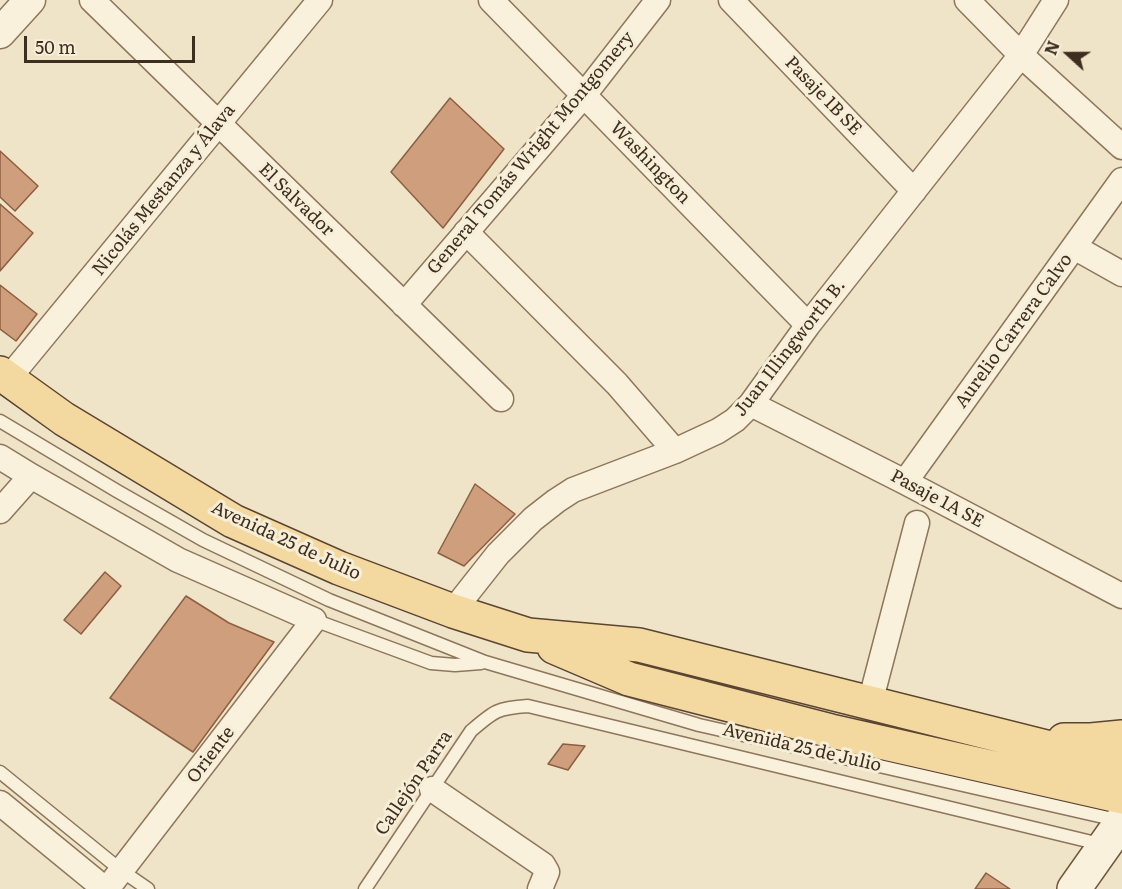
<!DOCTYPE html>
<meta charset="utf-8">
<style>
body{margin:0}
#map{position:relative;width:1122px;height:889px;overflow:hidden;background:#f0e4c8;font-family:Literata,serif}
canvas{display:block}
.north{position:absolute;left:1038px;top:24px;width:60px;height:60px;-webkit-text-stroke:4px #f7eed8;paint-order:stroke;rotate:291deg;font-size:16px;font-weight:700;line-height:24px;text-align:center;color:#3d2e20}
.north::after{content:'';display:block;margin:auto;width:21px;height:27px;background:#3d2e20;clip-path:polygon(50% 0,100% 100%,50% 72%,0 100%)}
.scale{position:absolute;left:24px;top:36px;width:171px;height:27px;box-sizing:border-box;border:3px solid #3d2e20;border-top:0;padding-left:8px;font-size:18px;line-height:21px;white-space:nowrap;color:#3d2e20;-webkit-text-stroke:4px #f7eed8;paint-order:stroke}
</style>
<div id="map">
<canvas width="1122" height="889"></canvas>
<div class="north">N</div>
<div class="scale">50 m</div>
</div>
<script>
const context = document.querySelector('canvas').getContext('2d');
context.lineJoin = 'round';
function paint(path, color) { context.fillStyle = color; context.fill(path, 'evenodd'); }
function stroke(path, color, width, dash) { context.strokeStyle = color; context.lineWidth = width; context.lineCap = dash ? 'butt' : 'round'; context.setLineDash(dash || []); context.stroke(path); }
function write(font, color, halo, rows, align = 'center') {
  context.font = font + ' Literata,serif'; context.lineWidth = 6; context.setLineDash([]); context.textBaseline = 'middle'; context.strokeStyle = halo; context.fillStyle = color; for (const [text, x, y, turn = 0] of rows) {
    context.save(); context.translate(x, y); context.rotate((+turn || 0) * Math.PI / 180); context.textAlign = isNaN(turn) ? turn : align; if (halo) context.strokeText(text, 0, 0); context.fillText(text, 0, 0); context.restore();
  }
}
const building = new Path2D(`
 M450,98L504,149L443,228L391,172Z
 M0,151L38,186L15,211L0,197Z
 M0,204L33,233L0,271Z
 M0,285L37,314L16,341L0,329Z
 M475,484L515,514L464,566L438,553Z
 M105,572L121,586L81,634L64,620Z
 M186,596L229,623L274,642L193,752L110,698Z
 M563,744L585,746L568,770L548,764Z
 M986,873L1010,889H975Z`);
const service = new Path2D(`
 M0,421L117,491L203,540L329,600L485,662L699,725L1121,821
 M314,620L431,663L455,665L481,663
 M0,772L122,871L148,889
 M365,889L471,731C494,711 497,708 528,706L1104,845`);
const minor = new Path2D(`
 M92,0L501,399
 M491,0L808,325
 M731,0L914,191
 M967,0L1021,55L1122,147
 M466,232L617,384L675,451
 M1074,247L1122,274
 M404,305L584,95L658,0
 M8,379L320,0
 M751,404L905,482L1122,596
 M0,457L31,476L178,560L314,620L107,889
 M905,482L1122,180
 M0,511L31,476
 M453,611L498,554L533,519L556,501L573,490L675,451L718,431L735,420L751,404L808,325L1021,55L1056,0
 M870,703L917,523
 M432,789L543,865L547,872L540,889
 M0,803L105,889`);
const tertiary = new Path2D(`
 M0,33L30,0`);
const secondary = new Path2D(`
 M1074,889L1122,821`);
const primary = new Path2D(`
 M0,373L64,419L233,521L339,568L453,611L528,635L639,645L1122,766
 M554,647L629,679L831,731L1122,797
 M1064,740H1091L1122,737`);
const streetNames = [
 ["Pasaje 1B SE",823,96,46],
 ["General Tomás Wright Montgomery",531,153,-50],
 ["Washington",650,163,46],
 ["Nicolás Mestanza y Álava",164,190,-51],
 ["El Salvador",296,200,44],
 ["Aurelio Carrera Calvo",1014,331,-54],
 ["Juan Illingworth B.",790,348,-52],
 ["Pasaje 1A SE",937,499,28],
 ["Avenida 25 de Julio",286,541,25],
 ["Avenida 25 de Julio",802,748,13],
 ["Oriente",211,755,-53],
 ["Callejón Parra",414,783,-56]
];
paint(building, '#cf9f7d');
stroke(building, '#8d5f41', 1.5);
stroke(service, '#8d765c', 15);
stroke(minor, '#8d765c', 27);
stroke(tertiary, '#8d765c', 33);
stroke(secondary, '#6f573f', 36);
stroke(primary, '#5b4430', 36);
stroke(service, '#faf1dc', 12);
stroke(minor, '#faf1dc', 24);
stroke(tertiary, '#faf1dc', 30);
stroke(secondary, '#faf1dc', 33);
stroke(primary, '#f3d9a0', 33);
write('18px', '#3d2e20', '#f7eed8', streetNames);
</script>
